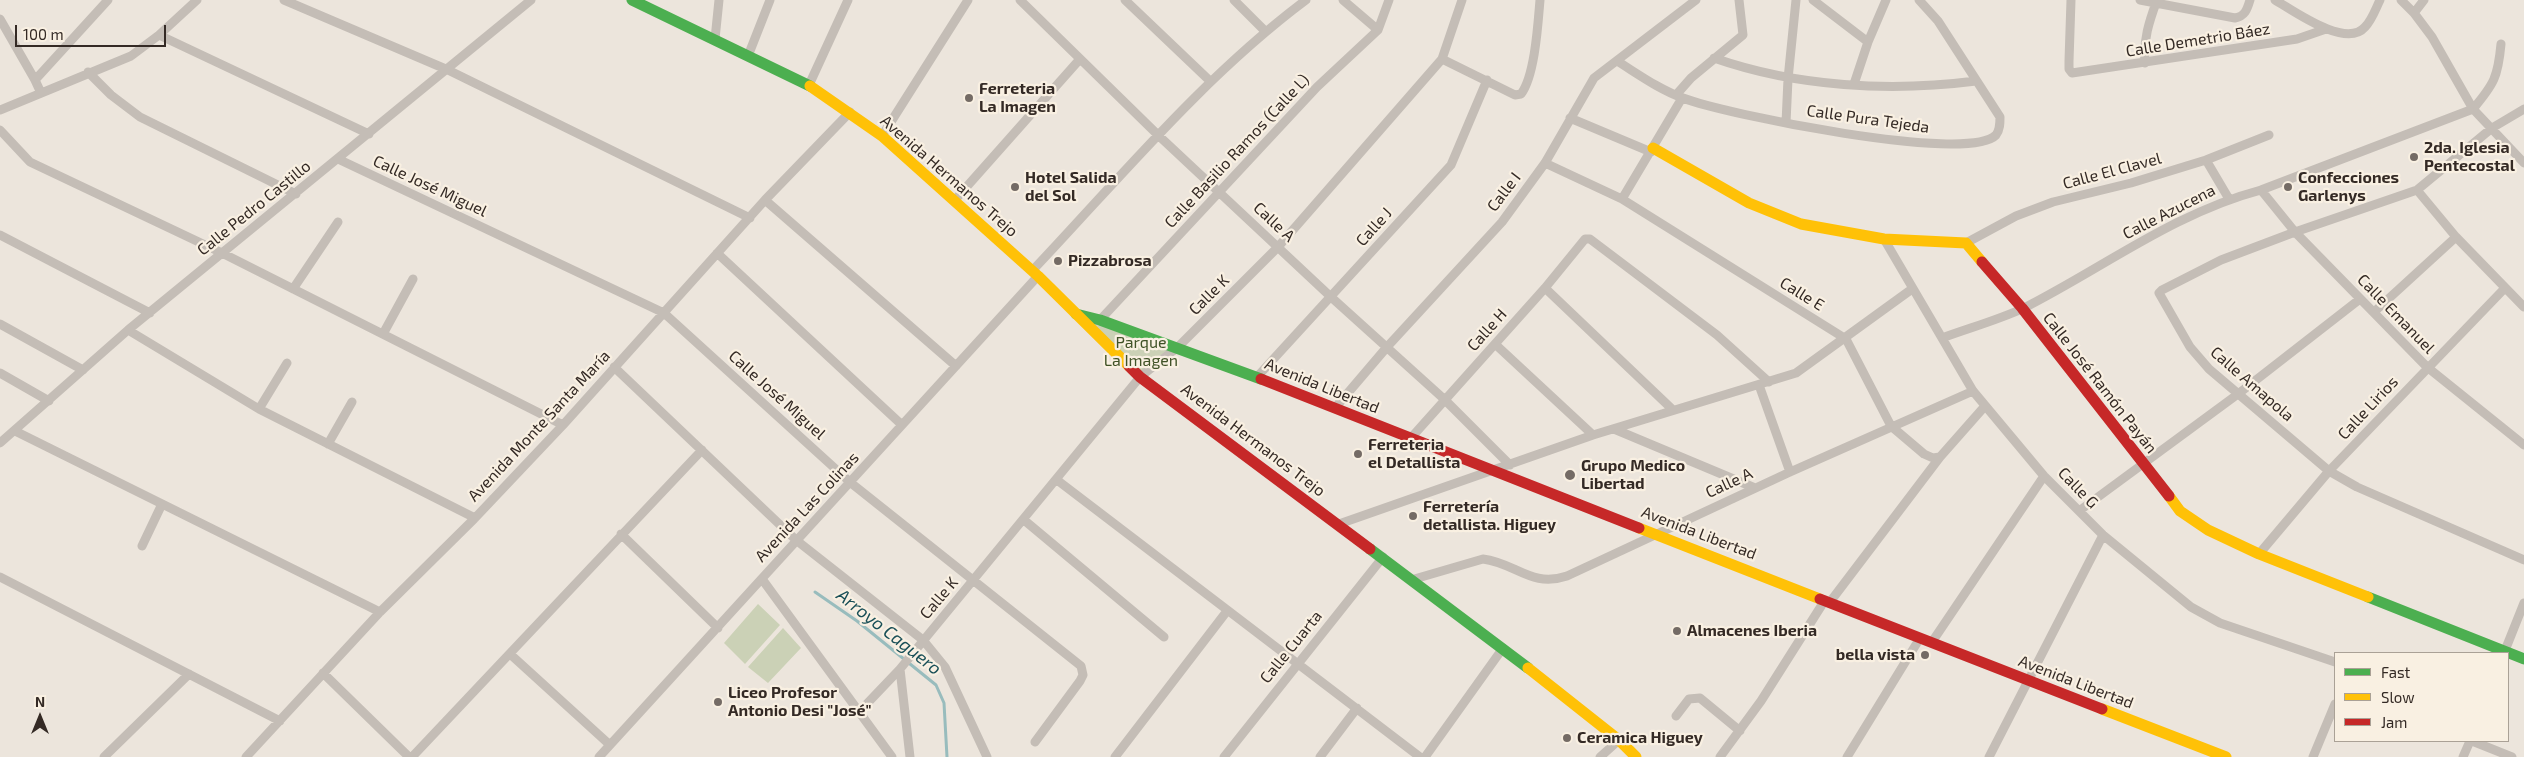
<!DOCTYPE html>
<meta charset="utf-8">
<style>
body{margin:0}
#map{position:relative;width:2524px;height:757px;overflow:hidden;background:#ece5dc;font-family:"Exo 2",sans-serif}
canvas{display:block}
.legend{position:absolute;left:2334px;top:652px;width:175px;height:90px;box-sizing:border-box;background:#f9f0e2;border:1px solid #aaa196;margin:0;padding:6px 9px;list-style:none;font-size:15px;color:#342a25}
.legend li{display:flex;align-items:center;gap:10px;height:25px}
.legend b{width:25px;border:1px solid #aaa196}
.north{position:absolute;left:15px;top:692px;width:50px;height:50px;-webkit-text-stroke:4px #f9f0e2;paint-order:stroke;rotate:0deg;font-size:14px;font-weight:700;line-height:20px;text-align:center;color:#342a25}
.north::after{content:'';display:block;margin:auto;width:18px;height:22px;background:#342a25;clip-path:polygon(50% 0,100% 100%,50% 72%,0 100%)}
.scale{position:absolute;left:15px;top:25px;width:151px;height:22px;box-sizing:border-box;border:2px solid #342a25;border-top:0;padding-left:6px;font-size:15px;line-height:18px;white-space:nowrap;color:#342a25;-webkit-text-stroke:4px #f9f0e2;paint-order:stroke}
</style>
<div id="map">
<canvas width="2524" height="757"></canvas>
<ul class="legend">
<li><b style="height:6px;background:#4caf50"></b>Fast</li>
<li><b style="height:6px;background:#ffc107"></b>Slow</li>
<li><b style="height:6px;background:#c62828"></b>Jam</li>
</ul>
<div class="north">N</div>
<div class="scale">100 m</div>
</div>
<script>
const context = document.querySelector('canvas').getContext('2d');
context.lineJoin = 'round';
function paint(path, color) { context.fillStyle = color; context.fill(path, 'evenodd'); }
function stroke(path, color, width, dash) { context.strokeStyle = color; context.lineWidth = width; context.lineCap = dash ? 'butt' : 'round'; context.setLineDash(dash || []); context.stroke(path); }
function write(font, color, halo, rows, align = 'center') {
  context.font = font + ' "Exo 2",sans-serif'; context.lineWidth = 4.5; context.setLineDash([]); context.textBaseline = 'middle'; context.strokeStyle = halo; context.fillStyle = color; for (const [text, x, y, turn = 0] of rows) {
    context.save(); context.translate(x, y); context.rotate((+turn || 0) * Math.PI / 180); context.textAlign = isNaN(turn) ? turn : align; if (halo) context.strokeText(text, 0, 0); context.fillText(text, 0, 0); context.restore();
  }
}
const green = new Path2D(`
 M1074,314L1178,347L1140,377Z
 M758,604L780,625L745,664L724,643Z
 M783,628L801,648L768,683L748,667Z`);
const stream = new Path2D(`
 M815,592L857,621L936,685L944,703L947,757`);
const street = new Path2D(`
 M284,0L448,70L750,218
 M1020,0L1159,136L1331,297L1444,399L1510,465
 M1125,0L1210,81
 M1234,0L1265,31
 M1343,0L1378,30
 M1813,0L1868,42
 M2071,0L2069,61V69L2072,73L2297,39L2326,29
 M2140,0L2235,18C2245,16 2247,10 2250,0
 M2275,0C2294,11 2346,49 2365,27C2372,20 2376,8 2380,0
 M2401,0L2414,13L2432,37L2473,109L2524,163
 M2414,13L2424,0
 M0,19L35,80
 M159,35L369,134
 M715,39L719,0
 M748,56L770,0
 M1714,58C1797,87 1890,92 1976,81
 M1442,59L1515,95L1521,94C1535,76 1538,23 1540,0
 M1617,61C1638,74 1660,90 1683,98C1724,114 1968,164 1996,135C2000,130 2000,123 2000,117L1938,21L1919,0
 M2145,63C2143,40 2149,22 2157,0
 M88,72L111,95L140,117L296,194
 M1854,84L1868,42L1886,0
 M809,85L848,0
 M41,93L35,80L108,0
 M1676,95L1691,78L1743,35L1739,0
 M2524,109L2492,128L2417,190L2295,232L2221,260L2162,290L2159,293L2190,347L2209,369L2329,471L2357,487L2524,560
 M0,110L131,56L159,35L197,0
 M1570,118L1651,152
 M1786,123L1788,79L1796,0
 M0,130L30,162L222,253L563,425
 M882,136L968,0
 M338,159L664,313L851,483L1081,666L1083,675L1080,681L1035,742
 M2206,160L2229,199
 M1545,163L1622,199L1846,339L1891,426L1924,454L1933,458L1940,457L1985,406
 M2261,190L2295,232L2427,367L2524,445
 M2417,190L2456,237L2524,307
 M1622,199L1682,98
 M765,200L956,366
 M954,201L1080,59
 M0,235L150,313
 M1884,239L1973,391L2044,476L2103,535L2191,607L2220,623L2335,662
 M1966,243L2016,216L2053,202L2131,183L2206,160L2269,135
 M717,253L902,425
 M1032,271C1120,178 1203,77 1306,0
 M1545,288L1673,410
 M293,289L338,222
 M2374,312L2456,237
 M1100,320L1317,87L1378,30L1389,0
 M0,324L83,370
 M128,330L259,409L475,518
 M383,334L413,279
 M1942,338C1969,328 1998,320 2024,308C2103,268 2174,213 2261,190L2473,109C2494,84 2498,77 2501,44
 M1495,344L1593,435
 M614,367L796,540L923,640L945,667L987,757
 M0,373L49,401
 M1257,377L1451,165L1487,80
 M1759,385L1790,472
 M1335,408L1387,347L1502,222L1545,163L1594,78L1696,0
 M259,409L287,363
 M1614,429L1755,488
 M15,431L380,612
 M1410,439L1545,288L1585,239H1590L1717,335L1769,382
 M0,443L128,330L531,0
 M328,444L352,402
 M1057,480L1420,757
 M2079,511L2238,394L2360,299
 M1024,520L1164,637
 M1339,524L1593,435L1796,373L1912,289
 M621,534L718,628
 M142,546L162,504
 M2259,554L2329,471L2504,289
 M0,577L280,721
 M762,579L892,757
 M1411,580L1483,559C1516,563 1531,588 1567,576L1790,472L1973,391
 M1830,602L1940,457
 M1932,642L2044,476
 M2504,653L2524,603
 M510,654L610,745
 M900,669L910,757
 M323,673L409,757
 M859,712L900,669L1140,377L1178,347L1278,247L1442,59L1462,0
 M1676,716L1689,699L1700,698L1740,731
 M2472,741L2512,757
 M104,757L189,674
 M246,757L380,612L475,518L563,425L765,200L850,112
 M412,757L702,450
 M599,757L1038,276
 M1115,757L1227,611
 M1224,757L1383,557
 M1320,757L1357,708
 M1425,757L1503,648
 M1600,757L1619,740
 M1720,757L1761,701L1825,600
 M1847,757L1920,638
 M1989,757L2103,535
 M2313,757L2335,704
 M2463,757L2470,741`);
const fast = new Path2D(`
 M632,0L810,86
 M1076,314L1100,320L1261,379
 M1370,549L1528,668
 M2368,597L2524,659`);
const slow = new Path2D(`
 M810,86L882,136L1038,276L1129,366
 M1653,148L1749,203L1801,224L1884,239L1966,243L1982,262
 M2169,496L2180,511L2208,530L2259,554L2368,597
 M1639,528L1820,599
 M1528,668L1619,740L1636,757
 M2102,709L2226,757`);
const jam = new Path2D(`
 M1982,262L2022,308L2169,496
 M1129,366L1140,377L1370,549
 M1261,379L1639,528
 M1820,599L2102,709`);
const markers = [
 [969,98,5,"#746b65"],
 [2414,157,5,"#746b65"],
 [1015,187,5,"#746b65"],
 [2288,187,5,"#746b65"],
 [1058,261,5,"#746b65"],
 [1358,454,5,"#746b65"],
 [1570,475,6,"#746b65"],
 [1413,516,5,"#746b65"],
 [1677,631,5,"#746b65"],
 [1925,655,5,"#746b65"],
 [718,702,5,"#746b65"],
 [1567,738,5,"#746b65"]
];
const streetNames = [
 ["Calle Demetrio Báez",2198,40,-9],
 ["Calle Pura Tejeda",1868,119,8],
 ["Calle Basilio Ramos (Calle L)",1237,151,-47],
 ["Calle El Clavel",2112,171,-15],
 ["Avenida Hermanos Trejo",949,176,41],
 ["Calle José Miguel",430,186,25],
 ["Calle I",1504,192,-53],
 ["Calle Pedro Castillo",254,208,-39],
 ["Calle Azucena",2169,212,-27],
 ["Calle A",1274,222,43],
 ["Calle J",1374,227,-48],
 ["Calle E",1802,294,32],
 ["Calle K",1209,295,-45],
 ["Calle Emanuel",2396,314,46],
 ["Calle H",1487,330,-48],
 ["Calle José Ramón Payán",2100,383,52],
 ["Calle Amapola",2252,384,41],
 ["Avenida Libertad",1322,386,22],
 ["Calle José Miguel",777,395,42],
 ["Calle Lirios",2368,408,-47],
 ["Avenida Monte Santa María",539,426,-47],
 ["Avenida Hermanos Trejo",1253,440,37],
 ["Calle A",1729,483,-25],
 ["Calle G",2078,488,46],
 ["Avenida Las Colinas",807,507,-47],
 ["Avenida Libertad",1699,533,21],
 ["Calle K",939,598,-50],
 ["Calle Cuarta",1291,647,-51],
 ["Avenida Libertad",2076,682,21]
];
const poiNames = [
 ["Ferreteria",979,89],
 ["La Imagen",979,107],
 ["2da. Iglesia",2424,148],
 ["Pentecostal",2424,166],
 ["Hotel Salida",1025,178],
 ["del Sol",1025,196],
 ["Confecciones",2298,178],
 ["Garlenys",2298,196],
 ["Pizzabrosa",1068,261],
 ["Ferreteria",1368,445],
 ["el Detallista",1368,463],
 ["Grupo Medico",1581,466],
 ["Libertad",1581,484],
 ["Ferretería",1423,507],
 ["detallista. Higuey",1423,525],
 ["Almacenes Iberia",1687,631],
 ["bella vista",1915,655,"right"],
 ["Liceo Profesor",728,693],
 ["Antonio Desi \"José\"",728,711],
 ["Ceramica Higuey",1577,738]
];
const parkNames = [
 ["Parque",1141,343],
 ["La Imagen",1141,361]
];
const waterNames = [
 ["Arroyo Caguero",889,632,38]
];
paint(green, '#cbd1b6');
stroke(stream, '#98bcbd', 3);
stroke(street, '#c4bdb6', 9);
stroke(fast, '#4caf50', 11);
stroke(slow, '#ffc107', 11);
stroke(jam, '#c62828', 11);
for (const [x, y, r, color] of markers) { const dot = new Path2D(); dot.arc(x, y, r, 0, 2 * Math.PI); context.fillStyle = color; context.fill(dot); stroke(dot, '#f9f0e2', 2); }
write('16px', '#342a25', '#f9f0e2', streetNames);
write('bold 16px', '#342a25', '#f9f0e2', poiNames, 'left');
write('16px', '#415328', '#f9f0e2', parkNames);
write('italic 18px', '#194f57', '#f9f0e2', waterNames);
</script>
